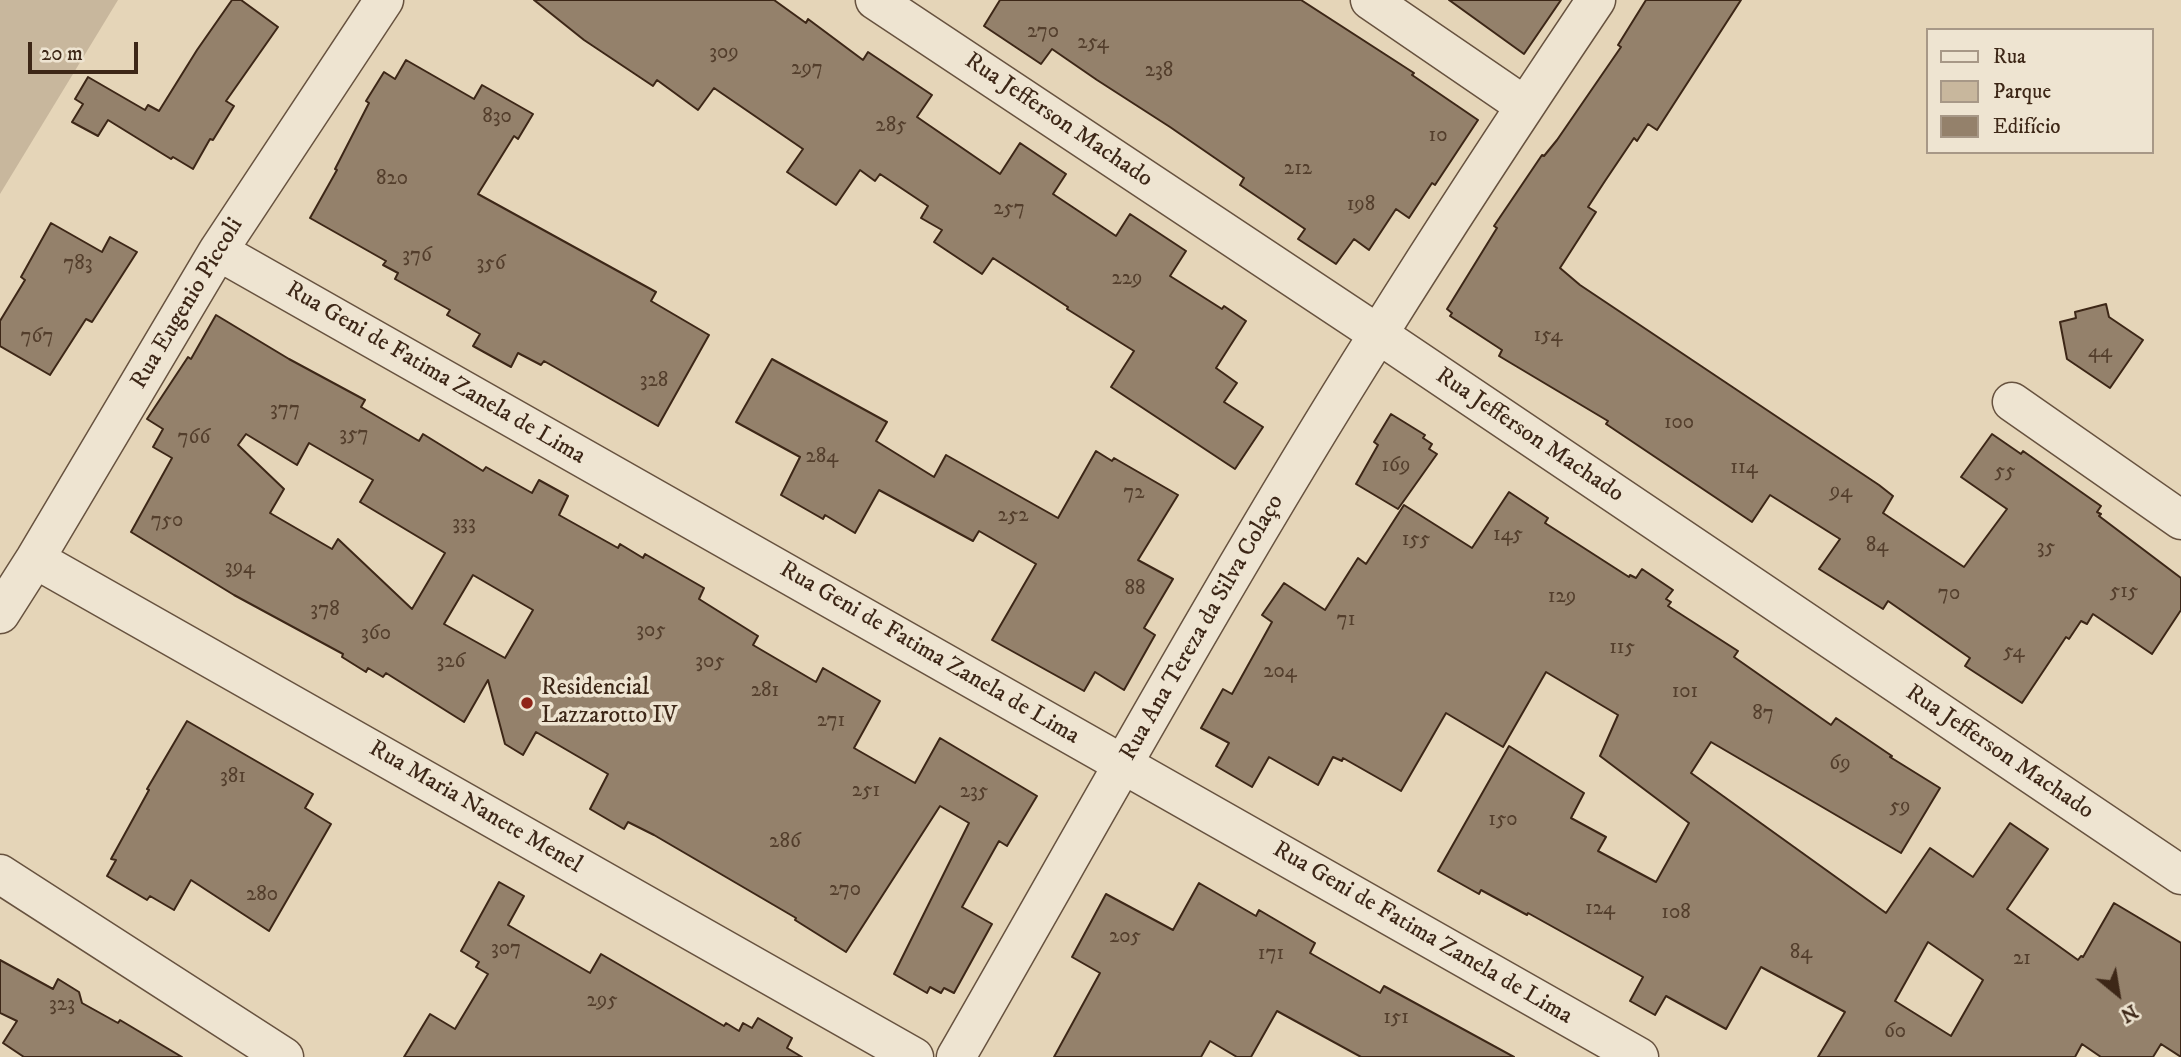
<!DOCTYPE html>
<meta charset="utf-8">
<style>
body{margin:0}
#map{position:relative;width:2181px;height:1057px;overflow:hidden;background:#e5d5b8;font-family:"IM FELL DW Pica",serif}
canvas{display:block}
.legend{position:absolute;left:1926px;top:28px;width:228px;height:126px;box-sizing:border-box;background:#eee4d1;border:2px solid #a79887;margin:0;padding:9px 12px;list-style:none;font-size:21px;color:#3d2717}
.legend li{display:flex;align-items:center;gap:14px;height:35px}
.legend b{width:35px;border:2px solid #a79887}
.north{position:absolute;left:2083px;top:959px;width:70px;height:70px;-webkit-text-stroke:5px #eee4d1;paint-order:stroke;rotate:150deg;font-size:19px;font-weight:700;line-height:28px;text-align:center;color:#3d2717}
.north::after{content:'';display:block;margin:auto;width:24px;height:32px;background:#3d2717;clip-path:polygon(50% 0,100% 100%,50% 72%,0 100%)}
.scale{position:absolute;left:28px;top:42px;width:110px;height:32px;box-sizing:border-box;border:4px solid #3d2717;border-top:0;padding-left:9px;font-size:21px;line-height:24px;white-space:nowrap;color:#3d2717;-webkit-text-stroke:5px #eee4d1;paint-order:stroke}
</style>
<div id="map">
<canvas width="2181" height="1057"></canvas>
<ul class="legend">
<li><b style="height:9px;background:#eee4d1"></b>Rua</li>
<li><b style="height:19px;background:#c8b79d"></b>Parque</li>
<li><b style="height:19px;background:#94816b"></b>Edifício</li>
</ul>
<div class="north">N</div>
<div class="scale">20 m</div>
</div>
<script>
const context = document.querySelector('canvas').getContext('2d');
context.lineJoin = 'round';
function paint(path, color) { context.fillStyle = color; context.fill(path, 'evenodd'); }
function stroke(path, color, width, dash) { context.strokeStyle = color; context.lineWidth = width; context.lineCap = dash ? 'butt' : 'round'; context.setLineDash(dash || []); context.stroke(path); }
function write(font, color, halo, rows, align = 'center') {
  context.font = font + ' "IM FELL DW Pica",serif'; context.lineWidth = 7; context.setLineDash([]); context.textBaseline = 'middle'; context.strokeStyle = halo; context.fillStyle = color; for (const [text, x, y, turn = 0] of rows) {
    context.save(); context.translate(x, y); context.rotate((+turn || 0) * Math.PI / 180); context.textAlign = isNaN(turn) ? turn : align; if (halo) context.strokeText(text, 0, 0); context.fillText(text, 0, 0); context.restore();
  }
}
const green = new Path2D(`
 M0,0H118L0,194Z`);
const building = new Path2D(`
 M232,0H241L278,27L226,101L234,106L213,140L210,139L193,169L173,157L171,159L108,120L98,136L72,122L83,104L75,99L88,77L145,110L148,105L159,111L197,50Z
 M534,0H774L806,23L808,19L863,60L868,52L932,95L917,117L1000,174L1020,143L1066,174L1053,194L1116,236L1130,214L1186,251L1170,276L1222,309L1224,306L1246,321L1216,368L1237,383L1224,402L1263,427L1235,469L1111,387L1134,351L1067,309L1068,307L993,258L982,274L934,242L942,230L921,218L928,206L880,174L875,181L860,170L836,205L787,172L803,149L714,88L698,110L657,80L653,86L584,40Z
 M1000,0H1301L1414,73L1412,75L1478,120L1435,185L1432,183L1409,218L1396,209L1369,250L1354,239L1336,264L1298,239L1305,229L1240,185L1244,178L1170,127L1097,80L1052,49L1041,64L984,26Z
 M1449,0H1561L1524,54Z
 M1646,0H1741L1657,130L1648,124L1637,141L1634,138L1605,181L1588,207L1596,212L1560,268L1580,285L1879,485L1893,496L1883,513L1964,567L2007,509L1961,477L1992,434L2021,454L2023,451L2101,506L2097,512L2101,514L2099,516L2181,578V610L2152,654L2093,614L2087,624L2081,621L2069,639L2066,637L2022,703L1965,666L1970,658L1888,601L1883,609L1819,569L1840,539L1770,495L1752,522L1606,424L1608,421L1499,356L1502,350L1450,316L1452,313L1447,309L1497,228L1494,226L1542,155L1544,156L1557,140L1621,47L1618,45Z
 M406,60L474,99L482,85L533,114L518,139L514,136L478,194L656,292L651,301L709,335L658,426L544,361L541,365L518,353L511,367L473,346L480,334L447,315L450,310L395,279L398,273L383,265L386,261L310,218L337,170L335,169L369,103L366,101L384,72L395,79Z
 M51,223L102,252L110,237L137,252L92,322L86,319L50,375L0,346V321L25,280L21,277Z
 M2106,304L2109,317L2143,340L2110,388L2067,359L2060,322L2076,318L2075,312Z
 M216,315L289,359L365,400L361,407L419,441L423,434L483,471L486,467L532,493L539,480L568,496L559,515L618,548L620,544L643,558L645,554L704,588L699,599L758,636L753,645L816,682L823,668L880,701L854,748L915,783L940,738L1037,796L1007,846L999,841L962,907L992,924L954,993L944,988L941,993L930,987L927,993L894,974L969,823L940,806L846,952L795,920L796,918L654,835L628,822L624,829L590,809L608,774L536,732L523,755L505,744L488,680L464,722L386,673L383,677L368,668L366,672L342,657L343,654L234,595L131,532L172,458L153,447L163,429L147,419L188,357L191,359ZM246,434L297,465L309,443L373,480L360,502L445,553L412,609L338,539L332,549L270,513L284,489L238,445ZM473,575L533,610L505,658L444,624Z
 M772,359L887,422L876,441L934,477L946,455L1058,518L1096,451L1112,461L1114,458L1178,495L1138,560L1173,579L1144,628L1155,635L1124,690L1095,672L1084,691L992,640L1036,564L979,531L973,541L879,490L855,533L825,515L823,519L781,495L800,457L736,422Z
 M1391,414L1425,435L1423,438L1432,444L1429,449L1437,454L1398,509L1356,484L1378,445L1374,442Z
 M1509,492L1548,518L1545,523L1629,577L1630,575L1636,578L1642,569L1673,590L1666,599L1671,602L1668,606L1738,651L1734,657L1831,725L1836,718L1892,756L1890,757L1940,788L1901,853L1711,742L1691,773L1886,913L1930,848L1973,877L2010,823L2048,849L2007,909L2078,960L2081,956L2083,957L2114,903L2181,943V1057L2161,1044L2153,1057H2101L2082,1044L2075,1057H1818L1845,1012L1761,967L1726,1029L1666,996L1655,1015L1630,1001L1643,977L1528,913L1527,915L1481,890L1479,894L1438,871L1509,746L1584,793L1571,818L1606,837L1598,851L1656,882L1689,823L1600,756L1618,715L1546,672L1503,747L1446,713L1401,791L1343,758L1342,761L1333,757L1318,785L1269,757L1252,787L1216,766L1229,743L1201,728L1223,689L1232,694L1272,622L1262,615L1284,583L1325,610L1358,558L1366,564L1404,505L1472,548ZM1928,942L1983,980L1951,1036L1895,1001Z
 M187,721L313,794L305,808L331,824L269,931L191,880L174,910L150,896L147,900L107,876L116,860L111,859L149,790L147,789Z
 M499,882L524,896L508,925L590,973L601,954L724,1026L726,1023L739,1031L743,1023L752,1028L758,1018L792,1038L787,1048L802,1057H404L430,1014L455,1029L488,974L476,967L479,962L461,951Z
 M1199,883L1256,916L1259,910L1315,943L1310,953L1380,993L1384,986L1514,1057H1361L1277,1011L1251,1057H1237L1210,1041L1201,1057H1054L1100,973L1072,957L1106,894L1173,930Z
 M0,960L53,989L58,979L79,992L82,1003L118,1023L120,1020L182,1057H24L3,1043L17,1021L0,1013Z`);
const minor = new Path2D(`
 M875,0L1378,334L2181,875
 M1370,0L1525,106
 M218,251L1639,1057
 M2012,402L2181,520
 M35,559L914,1057
 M0,614L35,559L218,251L384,0
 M0,874L284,1057
 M956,1057C1095,815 1230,569 1379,333C1449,221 1522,110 1596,0`);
const markers = [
 [527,703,7,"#8f2418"]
];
const numberNames = [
 ["270",1043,33],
 ["254",1093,44],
 ["309",724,54],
 ["297",807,70],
 ["238",1159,72],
 ["830",497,118],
 ["285",891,127],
 ["10",1438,137],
 ["212",1298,170],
 ["820",392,180],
 ["198",1361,206],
 ["257",1009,210],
 ["376",417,257],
 ["783",78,265],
 ["356",491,265],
 ["229",1127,280],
 ["154",1548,337],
 ["767",37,338],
 ["44",2100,353],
 ["328",654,382],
 ["377",285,411],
 ["100",1679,424],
 ["357",354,436],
 ["766",194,439],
 ["284",822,458],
 ["169",1396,467],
 ["114",1744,469],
 ["55",2005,473],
 ["94",1841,493],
 ["72",1134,494],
 ["252",1013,517],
 ["750",167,522],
 ["333",464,525],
 ["145",1508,536],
 ["155",1416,541],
 ["84",1877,547],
 ["35",2046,549],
 ["394",240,569],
 ["88",1135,590],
 ["515",2124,593],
 ["70",1949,595],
 ["129",1562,598],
 ["378",325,611],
 ["71",1346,621],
 ["305",651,632],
 ["360",376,635],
 ["115",1622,649],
 ["54",2014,653],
 ["326",451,663],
 ["305",710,663],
 ["204",1280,673],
 ["281",765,692],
 ["101",1685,693],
 ["87",1763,715],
 ["271",831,722],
 ["69",1840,765],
 ["381",233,778],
 ["251",866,792],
 ["235",974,793],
 ["59",1900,808],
 ["150",1503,821],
 ["286",785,843],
 ["270",845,891],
 ["280",262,896],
 ["124",1600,910],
 ["108",1676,914],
 ["205",1125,938],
 ["307",506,950],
 ["84",1801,954],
 ["171",1271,955],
 ["21",2022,960],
 ["295",602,1002],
 ["323",62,1006],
 ["151",1396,1019],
 ["60",1895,1033]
];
const streetNames = [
 ["Rua Jefferson Machado",1058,121,34],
 ["Rua Eugenio Piccoli",188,304,-59],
 ["Rua Geni de Fatima Zanela de Lima",435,374,30],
 ["Rua Jefferson Machado",1529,436,34],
 ["Rua Ana Tereza da Silva Colaço",1203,628,-60],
 ["Rua Geni de Fatima Zanela de Lima",929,654,30],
 ["Rua Jefferson Machado",1999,753,34],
 ["Rua Maria Nanete Menel",475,808,30],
 ["Rua Geni de Fatima Zanela de Lima",1422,934,30]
];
const poiNames = [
 ["Residencial",541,689],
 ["Lazzarotto IV",541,717]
];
paint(green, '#c8b79d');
paint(building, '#94816b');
stroke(building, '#3d2717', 2);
stroke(minor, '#67523f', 41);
stroke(minor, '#eee4d1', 38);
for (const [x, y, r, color] of markers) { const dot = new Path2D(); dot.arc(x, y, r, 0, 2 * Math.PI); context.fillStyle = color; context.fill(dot); stroke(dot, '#eee4d1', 2.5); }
write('21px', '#533e2c', null, numberNames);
write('24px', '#3d2717', '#eee4d1', streetNames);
write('24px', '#3d2717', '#eee4d1', poiNames, 'left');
</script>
